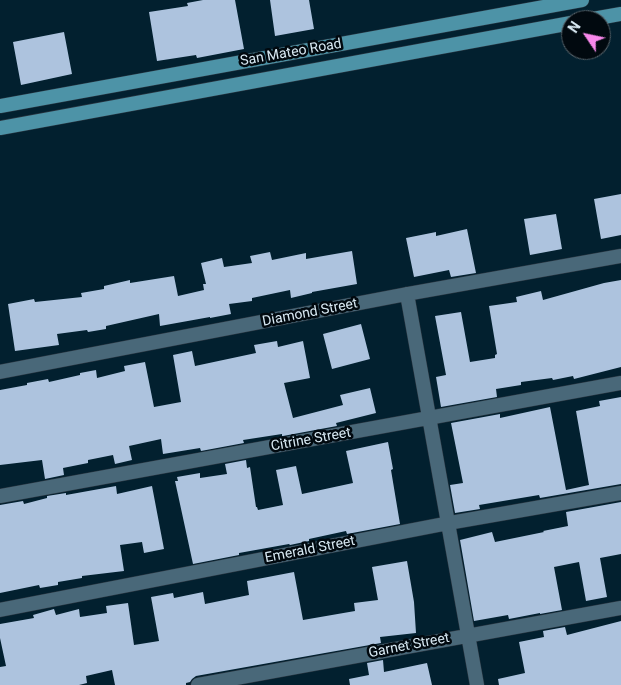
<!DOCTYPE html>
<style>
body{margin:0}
#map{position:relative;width:621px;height:685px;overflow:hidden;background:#02202f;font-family:Roboto,sans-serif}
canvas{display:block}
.north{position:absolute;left:561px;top:10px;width:50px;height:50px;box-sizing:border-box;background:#01090f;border:1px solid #57636a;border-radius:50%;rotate:304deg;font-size:14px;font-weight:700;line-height:20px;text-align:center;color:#d8e9f3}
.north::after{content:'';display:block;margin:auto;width:18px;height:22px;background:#f888eb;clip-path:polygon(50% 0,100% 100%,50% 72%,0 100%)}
</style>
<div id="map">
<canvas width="621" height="685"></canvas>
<div class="north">N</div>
</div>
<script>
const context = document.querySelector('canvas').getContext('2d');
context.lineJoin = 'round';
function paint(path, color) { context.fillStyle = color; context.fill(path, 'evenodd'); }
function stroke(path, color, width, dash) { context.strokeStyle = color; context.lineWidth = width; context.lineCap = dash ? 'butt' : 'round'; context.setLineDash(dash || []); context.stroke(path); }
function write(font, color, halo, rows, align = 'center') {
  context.font = font + ' Roboto,sans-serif'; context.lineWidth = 5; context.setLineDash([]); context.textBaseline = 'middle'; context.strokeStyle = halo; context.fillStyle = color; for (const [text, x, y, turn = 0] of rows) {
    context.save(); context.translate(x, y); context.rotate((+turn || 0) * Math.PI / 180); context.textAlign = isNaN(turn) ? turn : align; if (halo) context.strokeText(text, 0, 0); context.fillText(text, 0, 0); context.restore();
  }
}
const building = new Path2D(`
 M203,0H235L244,49L197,58L196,55L157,61L149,12L188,6L187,3Z
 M270,0H309L314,29L275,36Z
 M64,32L72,74L21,85L13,42Z
 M621,194V235L601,239L594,199Z
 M556,214L562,249L530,255L524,219Z
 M467,229L476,273L451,277L449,270L414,277L406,238L436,232V236Z
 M352,251L357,284L312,292V293L291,298L290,290L252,298V301L229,304L231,314L210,318V317L160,326L159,314L106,326V329L88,332L87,330L57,334L59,345L15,351L8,304L34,299L35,302L82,297L81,293L104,289V286L130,280V283L174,276L178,296L204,290L203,284H206L201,263L222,258L224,267L252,263L250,256L270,252L272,260L306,253V259Z
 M621,280V367L574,379L573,376L553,380L552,378L521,382V385L496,389L497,397L441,407L436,377L446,375L435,316L461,312L470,362L495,358V355L497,354L489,306L517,302L516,297L541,291L543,300L604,283Z
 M361,324L370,359L332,369L323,334Z
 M277,341L278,347L303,341L310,378L284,383L293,418L343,405L340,395L370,388L376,413L336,423L337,426L283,436H282V434L243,440L244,443L201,451L200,448L163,454L161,439L129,446L132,460L115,464L113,455L88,460V463L63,468L64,475L45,479L42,460L0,465V390L27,385V383L48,379L49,382L80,375V373L96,370L97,378L125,371L124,366L145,362L154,407L181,402L173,355L192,351L195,366L256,353L254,345Z
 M621,397V484L540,498L539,495L479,505L480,509L455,513L450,485L463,483L451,423L500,414V418L550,407L566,490L589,485L576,411L600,406L599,401Z
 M388,442L393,469L391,470L400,524L347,534L346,531L309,539V541L290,545L289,544L239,553V555L193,564L175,481H178L177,477L200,473V478L227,474L225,464L246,460L247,468L250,467L256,507H257L258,510L283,505L276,470L296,466L302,494L353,483L346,451Z
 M116,486L117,494L152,486L164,549L144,553L142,542L120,545L124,571L82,576V578L58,582V585L40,588L39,585L0,593V505L23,501L24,504L47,498V496L66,493V495Z
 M621,502V554L600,558L607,597L586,601L579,562L554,567L562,610L540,614V613L509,619L508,615L474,621L460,540L492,532L495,542L544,532L543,531L568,526L566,512Z
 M407,561L414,602L416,633L380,637L381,643L196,676L192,679L190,682L186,683V685H115L112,670L86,676L87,683L79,685H0V667L6,666L0,638V624L34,618L33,615L54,609L56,615L79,609L80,617L107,613L106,606L128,603L134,645L159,641L151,597L173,593L174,598L203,592L205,604L249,595L247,581L294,572L303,620L355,611L354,603L378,600L372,567Z
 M621,621V685H499L498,679L525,673L519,642L544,637L543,631L565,627L567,635Z
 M383,660L384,672L427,663L432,685H350L349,679L369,675L367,663Z`);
const minor = new Path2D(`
 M407,294L477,685
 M0,372L407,294L621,256
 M0,496L621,383
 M0,610L449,523L621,493
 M198,685L621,608`);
const primary = new Path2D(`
 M587,20L621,14
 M0,106L582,0
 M0,128L571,23`);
const streetNames = [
 ["San Mateo Road",291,53,-10],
 ["Diamond Street",310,313,-11],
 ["Citrine Street",311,440,-10],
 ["Emerald Street",310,550,-11],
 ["Garnet Street",409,646,-11]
];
paint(building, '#adc3de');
stroke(minor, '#2b3641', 15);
stroke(primary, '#2b3641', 15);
stroke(minor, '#496879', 14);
stroke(primary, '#4d93a7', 14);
write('14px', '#d8e9f3', '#01090f', streetNames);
</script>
